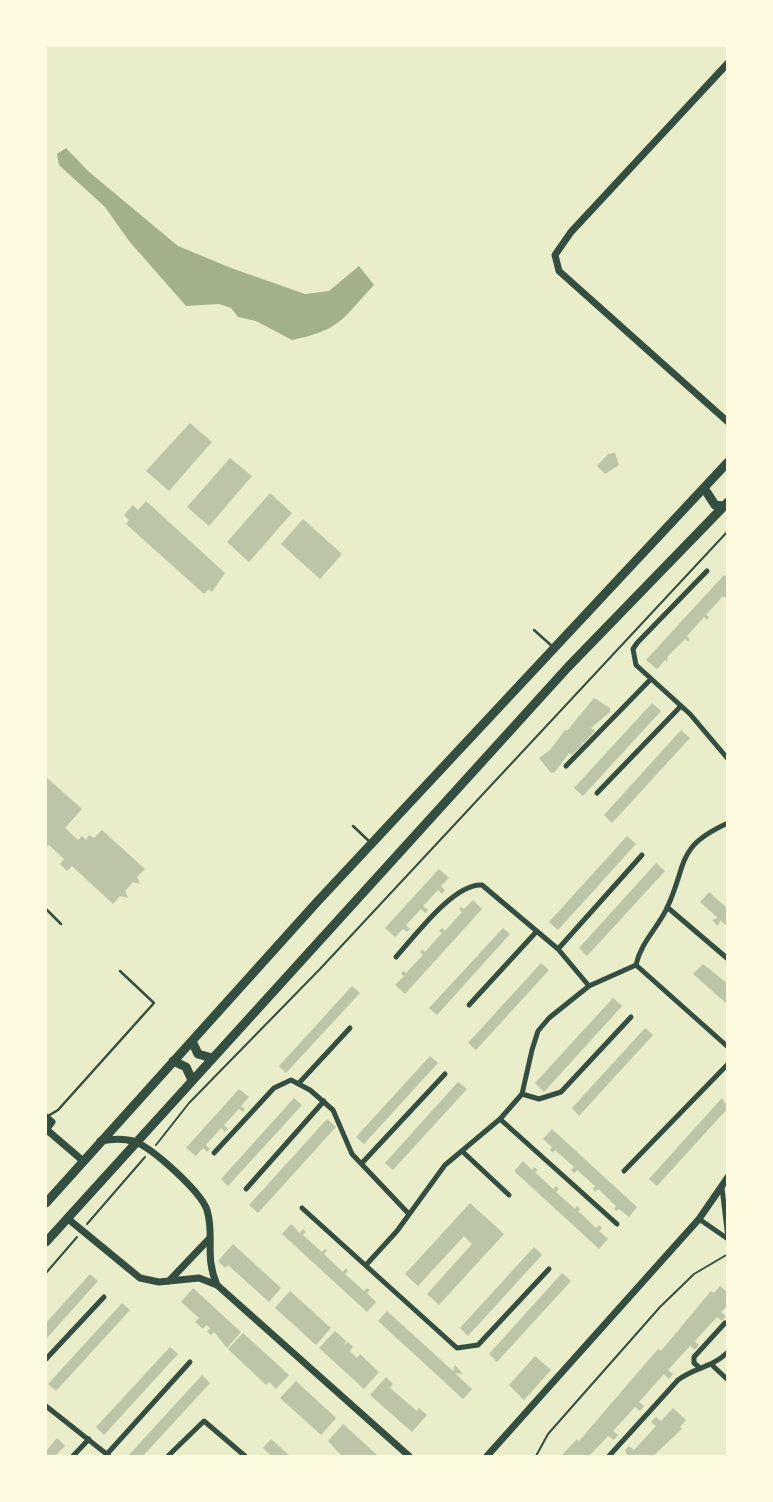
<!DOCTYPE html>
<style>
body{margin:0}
#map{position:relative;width:773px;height:1502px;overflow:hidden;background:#e9edc9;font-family:"IBM Plex Sans",sans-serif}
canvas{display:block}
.frame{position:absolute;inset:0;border:47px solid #fefae0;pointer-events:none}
</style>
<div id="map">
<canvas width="773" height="1502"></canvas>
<div class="frame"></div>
</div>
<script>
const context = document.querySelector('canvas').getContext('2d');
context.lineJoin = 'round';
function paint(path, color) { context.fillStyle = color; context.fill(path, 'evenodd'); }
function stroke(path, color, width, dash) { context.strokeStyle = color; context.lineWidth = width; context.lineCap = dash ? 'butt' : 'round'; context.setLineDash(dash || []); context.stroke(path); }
const water = new Path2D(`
 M66,148L88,171L178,246L231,268L305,294L329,291L359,266L374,285C342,319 341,330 292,340L256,321L238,317L231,308L219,304L186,306L129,241L105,207L59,165L57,154Z`);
const building = new Path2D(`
 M190,423L212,442L169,491L146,471Z
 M615,453L619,465L605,474L597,466L608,454Z
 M230,458L252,476L209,526L187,507Z
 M270,493L292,513L249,562L227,542Z
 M146,501L225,573L212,592L209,589L204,594L126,524L129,520L124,515L133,505L138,510Z
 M303,519L342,554L320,579L281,544Z
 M724,575L728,578V600L723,596L706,615L709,617L707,620L704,617L687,636L690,639L688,641L685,639L667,657L668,662L665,660L657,669L646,660Z
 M594,698L610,708V712L591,728L595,731L584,743L580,741L583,744L572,755L569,753L555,772L551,773L539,758L550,750L565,730L567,731Z
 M652,703L661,711L583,796L574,788Z
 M681,730L690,738L612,823L604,815Z
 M46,777L82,809L65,828L78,840L82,836L86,840L89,835L94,838L102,830L145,869L137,877L140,884L133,882L125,891L128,898L120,896L113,904L72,866L67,871L60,864L64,859L49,845L46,848Z
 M627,836L636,844L558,930L549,922Z
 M656,863L665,871L587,956L579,948Z
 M439,869L449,878L441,886L445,890L442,894L438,890L423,906L428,910L425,913L421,909L406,925L410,929L407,932L403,929L395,937L385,928Z
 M709,892L728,909V927L720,920L718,926L712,920L718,918L700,902Z
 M473,900L482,909L405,994L395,985L404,976L401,974L403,971L406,973L423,955L420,952L422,949L425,952L442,933L439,931L442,928L445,931L462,912L459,909L461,907L464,909Z
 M503,928L510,934L437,1015L429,1008Z
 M541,963L549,970L476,1050L468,1043Z
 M703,964L728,984V1005L693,974Z
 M352,986L360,993L286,1073L279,1066Z
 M613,998L622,1006L544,1092L535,1083Z
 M645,1028L653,1035L579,1116L572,1108Z
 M430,1056L438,1063L364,1144L356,1137Z
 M458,1082L467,1089L393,1170L385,1163Z
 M239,1089L249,1097L241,1106L245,1109L243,1112L239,1109L224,1125L228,1129L225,1132L221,1128L206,1145L210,1149L207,1152L203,1148L196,1156L186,1148Z
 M294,1098L302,1105L228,1186L221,1179Z
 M722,1098L728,1108L657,1186L649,1179Z
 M327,1119L336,1127L258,1213L249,1205Z
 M552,1129L637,1207L629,1217L619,1209L617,1211L614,1209L616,1206L598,1189L595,1192L593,1189L595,1186L577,1170L574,1173L571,1170L574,1167L555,1150L553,1153L550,1150L552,1147L543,1139Z
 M523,1161L532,1170L534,1167L538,1170L535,1172L553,1189L556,1186L559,1189L556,1192L575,1209L577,1206L580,1209L578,1211L596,1228L599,1225L602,1228L599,1231L608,1239L599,1249L514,1171Z
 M470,1203L504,1234L439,1305L427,1294L472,1244L464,1236L418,1286L405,1274Z
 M291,1224L300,1233L303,1229L306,1232L303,1235L322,1252L325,1249L327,1251L324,1254L343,1272L346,1268L348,1271L345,1274L364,1291L367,1288L370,1290L367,1293L376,1302L367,1312L282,1234Z
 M233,1244L281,1288L269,1302L228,1265L225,1268L218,1261Z
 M534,1247L542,1255L468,1336L460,1328Z
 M562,1273L571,1281L497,1362L489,1354Z
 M90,1274L98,1281L46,1339V1323Z
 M720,1286L728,1293V1305L721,1312L726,1316L722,1321L717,1317L695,1341L699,1345L695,1350L690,1346L668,1370L673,1374L669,1379L664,1374L639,1402L644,1406L640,1411L635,1407L613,1431L618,1435L614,1440L608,1436L589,1456H561L577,1439L579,1441L658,1349L661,1351L711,1291L714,1293Z
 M193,1288L241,1332L227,1348L214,1332L211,1335L207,1332L210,1328L206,1325L203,1329L195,1322L199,1318L181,1302Z
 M290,1291L331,1328L316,1345L275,1308Z
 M122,1303L130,1310L56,1391L48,1384Z
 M387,1311L453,1371L455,1365L463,1374L455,1373L472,1389L463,1399L378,1321Z
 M335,1331L346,1341L344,1346L348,1342L353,1347L350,1351L357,1358L360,1354L379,1372L364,1389L319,1348Z
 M243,1333L289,1375L276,1389L269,1382L266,1385L228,1349Z
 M170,1347L178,1354L104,1435L96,1427Z
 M535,1356L551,1370L524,1400L509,1385Z
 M202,1375L210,1383L143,1456H128Z
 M386,1377L393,1384L390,1388L417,1411L419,1408L427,1415L412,1432L370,1395Z
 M296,1381L336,1418L321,1435L280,1398Z
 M673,1408L686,1420L680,1427L682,1429L653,1456H628L625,1450L629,1446L634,1450L656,1426L651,1422L656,1417L661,1421Z
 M343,1424L351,1431L378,1456H343L338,1452L328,1441Z
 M57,1438L65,1446L55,1456H46V1451Z
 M271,1439L290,1456H272L263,1448Z`);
const path = new Path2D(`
 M156,1145L189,1103L320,969L728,531
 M87,1224L145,1157
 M46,1273L77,1237
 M536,1456L548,1434L660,1307L694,1274L728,1254`);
const service = new Path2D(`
 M534,630L553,647
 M353,826L371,843
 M46,909L61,924
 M48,1116L58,1110L154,1003L120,971`);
const minor = new Path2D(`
 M707,571L637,643L633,649L636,665L690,714L728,759
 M566,766L651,679
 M597,793L681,706
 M667,907L728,959
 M558,949L642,855
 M396,957C415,936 454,883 482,885L558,949L589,986
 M636,965C641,942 657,929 667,908C688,863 675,847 728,823
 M636,965L728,1047
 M469,1005L537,931
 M299,1083L350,1028
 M522,1094L539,1099L561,1092L631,1017
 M500,1119L617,1224
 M462,1151L509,1195
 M214,1153L274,1088L291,1080L310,1090L333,1110L352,1154L408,1213
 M362,1163L445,1074
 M624,1171L728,1064
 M722,1188L728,1238
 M246,1189L324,1101
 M302,1208L457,1348L478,1345L549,1269
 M699,1219L728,1239
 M366,1265L397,1231L445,1165L500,1119L522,1094L532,1050L538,1031L549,1018L589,986L636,965
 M46,1359L104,1297
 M713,1366L728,1380
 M700,1368L694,1363V1357L725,1323
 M46,1406L109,1456
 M107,1454L190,1362
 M73,1456L89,1439
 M168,1456L204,1421L245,1456
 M609,1456L678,1380C697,1366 710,1369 728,1352`);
const tertiary = new Path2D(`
 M728,63L571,232L555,255L559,271L728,422
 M46,1117L52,1122L46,1130
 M47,1130L82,1160
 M100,1141C111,1139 122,1138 133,1141C152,1147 201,1192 207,1210C215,1237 204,1255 217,1285
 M67,1218L140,1278L159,1282L199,1278L217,1285L409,1456
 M169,1281L209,1239
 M487,1456L699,1219L728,1177`);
const primary = new Path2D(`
 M704,488L715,505L723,506
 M192,1041L198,1054L212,1058
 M173,1061L186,1067L192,1080
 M46,1203L317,902L728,462
 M46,1242L568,667L728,502`);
paint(water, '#a3b18a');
paint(building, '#bcc5a7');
stroke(path, '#344e41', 2);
stroke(service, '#344e41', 2.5);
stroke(minor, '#344e41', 5);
stroke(tertiary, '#344e41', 7);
stroke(primary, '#344e41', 9);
</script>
